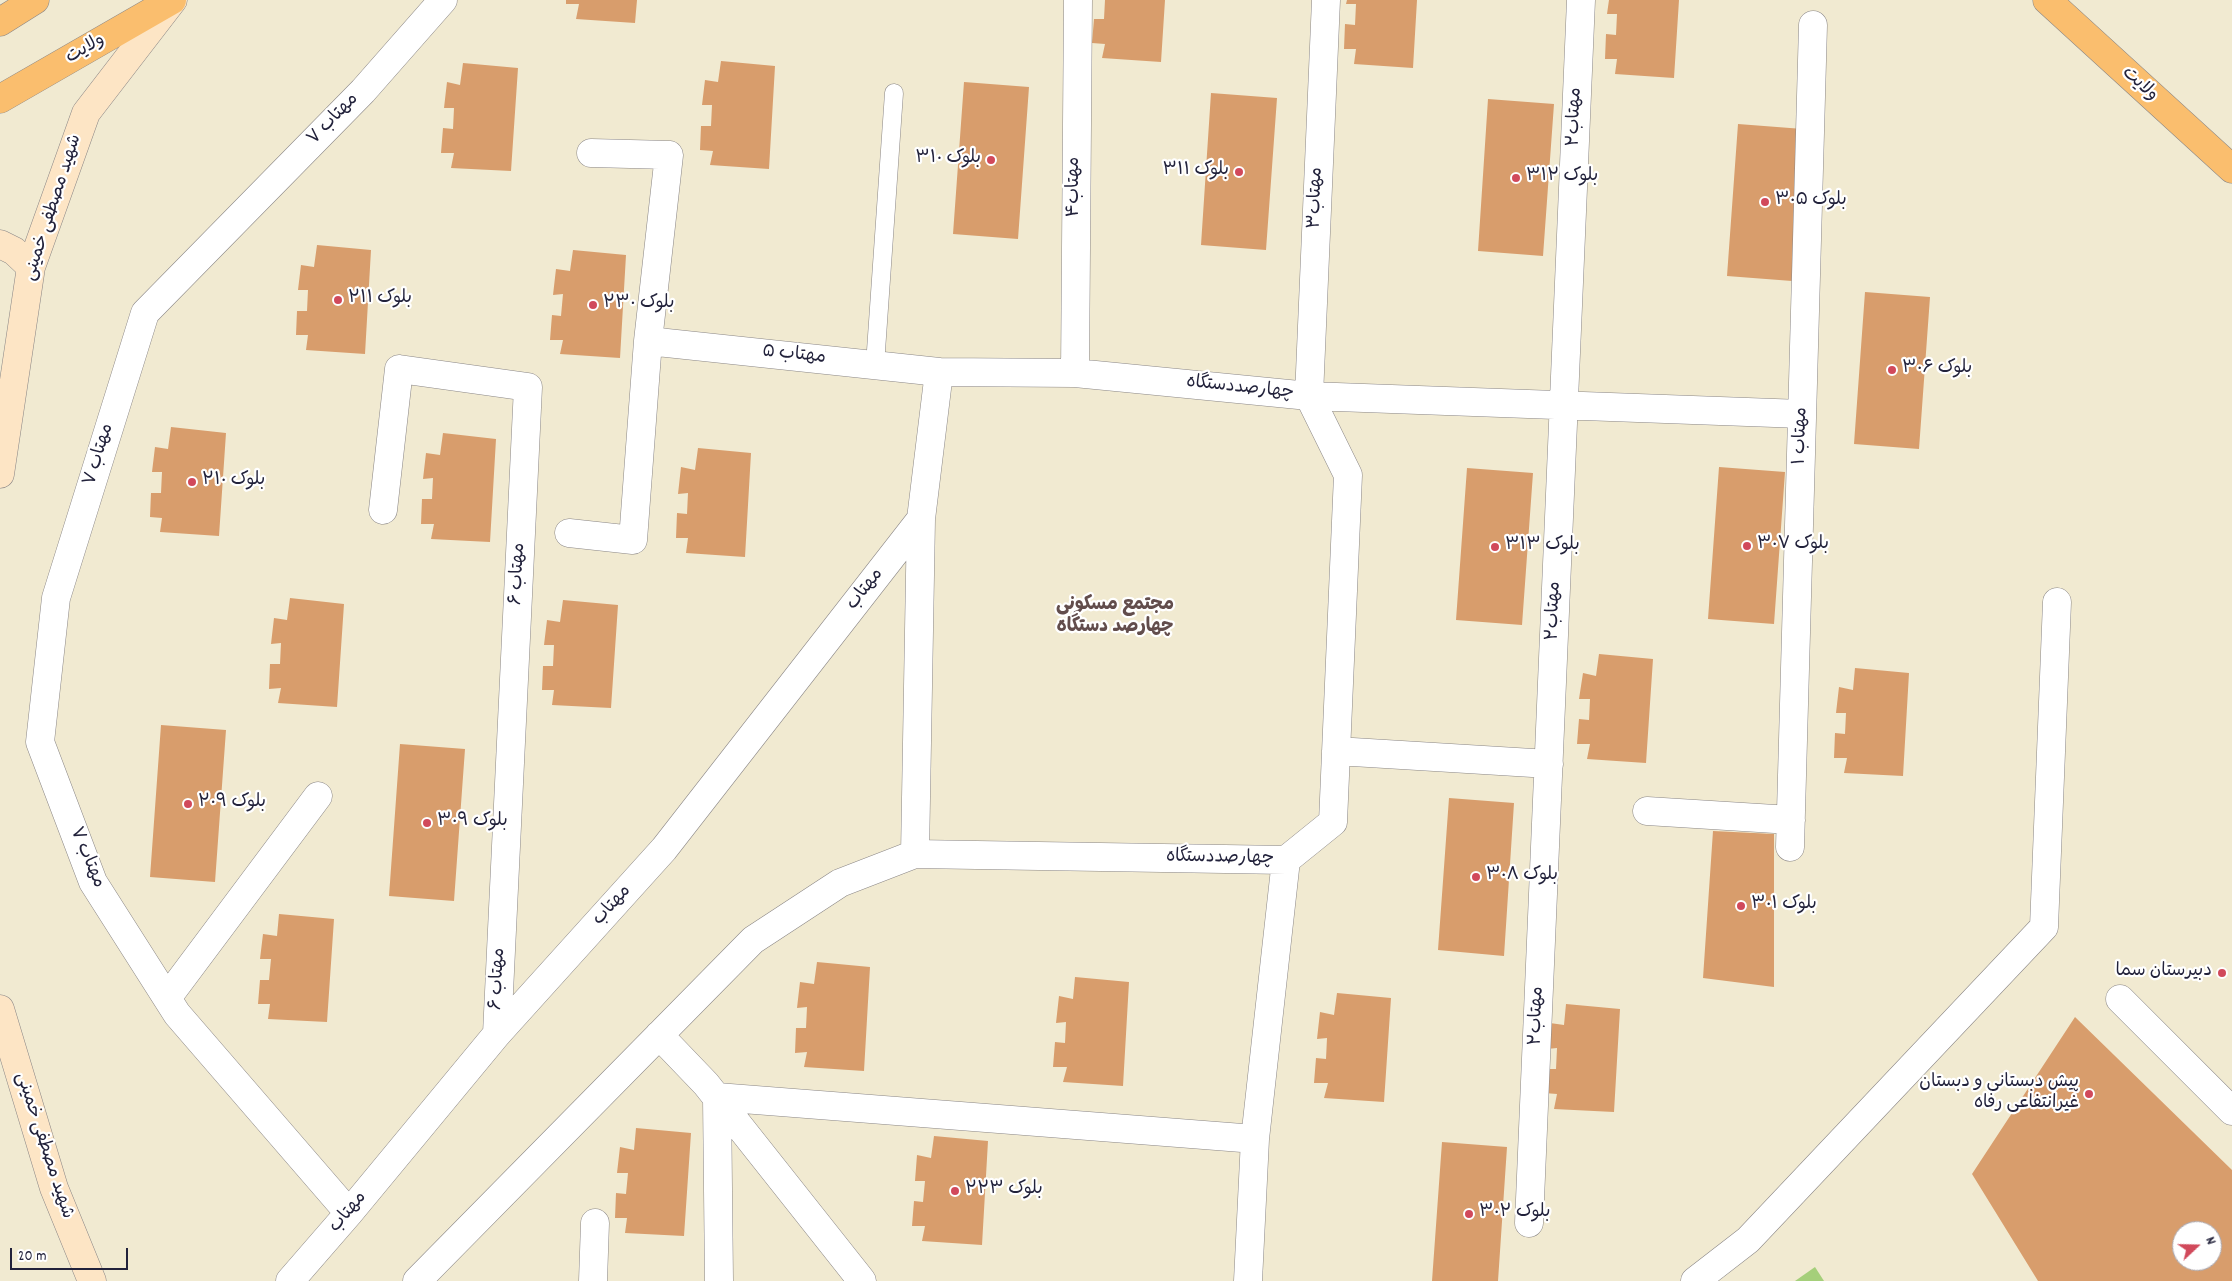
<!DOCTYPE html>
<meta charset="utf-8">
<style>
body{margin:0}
#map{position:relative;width:2232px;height:1281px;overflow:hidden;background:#f1ead1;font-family:Dekko,sans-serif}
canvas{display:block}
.north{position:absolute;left:2172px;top:1221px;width:50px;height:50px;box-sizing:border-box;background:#fff;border:1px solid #a7a7b1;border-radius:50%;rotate:69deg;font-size:14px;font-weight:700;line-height:20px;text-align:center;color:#22223b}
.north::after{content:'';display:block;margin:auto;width:18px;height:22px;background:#d1495b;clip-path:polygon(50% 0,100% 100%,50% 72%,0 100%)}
.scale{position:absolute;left:10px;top:1248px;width:118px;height:22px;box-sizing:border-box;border:2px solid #22223b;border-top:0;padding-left:6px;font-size:15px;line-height:18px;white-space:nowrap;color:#22223b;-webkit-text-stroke:4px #fff;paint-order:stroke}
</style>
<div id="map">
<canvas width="2232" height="1281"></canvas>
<div class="north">N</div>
<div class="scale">20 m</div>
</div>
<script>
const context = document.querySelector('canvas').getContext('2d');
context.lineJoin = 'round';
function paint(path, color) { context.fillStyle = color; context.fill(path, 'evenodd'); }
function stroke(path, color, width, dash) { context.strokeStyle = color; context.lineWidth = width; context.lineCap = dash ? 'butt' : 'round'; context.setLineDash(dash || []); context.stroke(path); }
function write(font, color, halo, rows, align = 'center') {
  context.font = font + ' Dekko,"Playpen Sans Arabic",sans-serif'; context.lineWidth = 4.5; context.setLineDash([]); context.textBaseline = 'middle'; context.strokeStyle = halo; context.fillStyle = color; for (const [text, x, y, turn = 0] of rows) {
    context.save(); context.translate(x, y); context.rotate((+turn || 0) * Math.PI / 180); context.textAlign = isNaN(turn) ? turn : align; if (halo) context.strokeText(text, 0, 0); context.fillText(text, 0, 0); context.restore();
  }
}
const green = new Path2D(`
 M1815,1267L1824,1281H1795Z`);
const building = new Path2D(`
 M566,0H637L635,23L576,19L579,4H566Z
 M1105,0H1165L1161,62L1102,58L1105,44L1092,43L1094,19H1104Z
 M1347,0H1417L1413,68L1354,64L1356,49H1344L1345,24L1355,25L1356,4H1346Z
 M1609,0H1679L1674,78L1615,74L1617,59H1605L1606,34L1616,35L1617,14H1607Z
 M721,61L775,66L769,169L710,165L713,151L700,150L701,126H711L712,105H702L705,80L718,82Z
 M463,63L518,68L511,171L451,168L454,153H441L443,128L453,129L454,108H444L447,82L460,85Z
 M964,82L1029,87L1018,239L953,234Z
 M1211,93L1277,98L1266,250L1201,245Z
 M1488,99L1554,104L1543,256L1478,251Z
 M1738,124L1803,129L1792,281L1727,276Z
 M317,245L371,250L365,354L306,350L308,335H296L297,311H307L308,290H298L301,265L314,267Z
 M573,250L626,255L620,358L560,354L563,340H550L552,315L561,316L563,294L553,295L556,269L570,271Z
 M1865,292L1930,297L1919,449L1854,444Z
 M171,427L226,433L219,536L160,532L162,518L150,517L151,493H161L162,472H152L155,447L168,449Z
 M443,433L496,439L490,542L431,539L434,524H421L422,499H432L433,478L423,479L426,453L440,455Z
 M698,448L751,453L745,557L686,553L688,538H676L677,513L687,514L688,493L678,494L681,467L695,470Z
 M1719,467L1785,472L1774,624L1708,619Z
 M1467,468L1533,473L1522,625L1456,620Z
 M290,598L344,604L337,707L278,703L281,688L269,689L270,664H280L281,643L271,644L274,618L287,620Z
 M563,600L618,605L611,708L552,705L554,690H542L543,666H553L554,645H544L547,620L560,622Z
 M1599,654L1653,659L1646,763L1587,759L1590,744H1577L1579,719L1589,720L1590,699H1579L1583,673L1596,676Z
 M1855,668L1909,673L1903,776L1844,773L1847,758H1834L1835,733L1845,734L1846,713H1836L1839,687L1853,690Z
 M161,725L226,730L215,882L150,877Z
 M400,744L465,749L454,901L389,896Z
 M1449,798L1514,803L1504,956L1438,950Z
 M1713,831L1774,834V987L1703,978Z
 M279,914L334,919L327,1022L268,1019L270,1004H258L260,980H269L271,959H260L263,934L277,936Z
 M817,962L870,967L864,1071L804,1067L807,1052L795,1053L796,1028H806L807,1007L797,1008L800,982L814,984Z
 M1075,977L1129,982L1123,1086L1063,1082L1067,1067H1053L1055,1042L1065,1043L1066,1022L1056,1023L1059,996L1073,999Z
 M1337,993L1391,998L1384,1102L1324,1098L1328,1083H1314L1316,1058L1326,1059L1327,1038L1317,1039L1320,1012L1334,1015Z
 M1566,1004L1620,1009L1614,1112L1554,1109L1557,1094L1544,1093L1546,1069H1556L1557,1048L1547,1049L1550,1023L1564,1025Z
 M2075,1017L2232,1170V1281H2038L1972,1174ZM2182,1231H2212V1261H2182Z
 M636,1128L691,1133L684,1236L625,1233L627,1218H615L616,1193L626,1194L628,1173H617L620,1147L634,1150Z
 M934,1136L988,1141L982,1245L922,1241L925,1226H912L914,1201L923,1202L925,1181H915L917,1155L931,1158Z
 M1442,1142L1507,1147L1498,1281H1432Z`);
const lane = new Path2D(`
 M875,365L894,93`);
const street = new Path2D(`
 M1326,0L1309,396L1802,414
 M648,341L939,372
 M1075,373L1078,0
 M383,510L399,369L528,387L497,1034
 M569,533L633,540L648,341L669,155L591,153
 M1336,751L1549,764
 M1647,811L1791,820
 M1790,847L1813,25
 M167,998L318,796
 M2120,999L2232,1111
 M659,1035L706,1084L862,1281
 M349,1213L177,1014L93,882L40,742L56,598L145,313L363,91L443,0
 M1529,1223L1581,0
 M290,1281L349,1213L497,1034L664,849L921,519
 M417,1281L753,940L840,883L915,854L1286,860L1333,822L1348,475L1309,396L1075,373L939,372L921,519L915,854
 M593,1281L595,1223
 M719,1281L717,1097L1255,1139
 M1248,1281L1255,1139L1286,860
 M1695,1281L1748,1240L2044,927L2057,602`);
const secondary = new Path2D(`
 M0,244L14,251L31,267
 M0,474L31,267L86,113L173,0
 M0,1009L54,1188L92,1281`);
const primary = new Path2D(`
 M2047,0L2232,169
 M0,22L35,0
 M0,99L172,0`);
const markers = [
 [991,160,5,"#d1495b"],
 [1239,172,5,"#d1495b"],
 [1516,178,5,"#d1495b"],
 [1765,202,5,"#d1495b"],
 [338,300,5,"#d1495b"],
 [593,305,5,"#d1495b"],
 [1892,370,5,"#d1495b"],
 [192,482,5,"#d1495b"],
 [1747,546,5,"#d1495b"],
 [1495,547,5,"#d1495b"],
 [188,804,5,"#d1495b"],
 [427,823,5,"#d1495b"],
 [1476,877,5,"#d1495b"],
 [1741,906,5,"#d1495b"],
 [2222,973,5,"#d1495b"],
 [2089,1094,5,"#d1495b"],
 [955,1191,5,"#d1495b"],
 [1469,1214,5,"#d1495b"]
];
const streetNames = [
 ["ولایت",86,50,-30],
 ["ولایت",2139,85,42],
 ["مهتاب۲",1576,117,-88],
 ["مهتاب ۷",334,120,-46],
 ["مهتاب۴",1076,187,-90],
 ["مهتاب۳",1317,198,-88],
 ["شهید مصطفی خمینی",54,208,-72],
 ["مهتاب ۵",794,356,6],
 ["چهارصددستگاه",1240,389,6],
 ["مهتاب ۱",1802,436,-88],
 ["مهتاب ۷",100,455,-73],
 ["مهتاب ۶",519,574,-87],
 ["مهتاب",866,590,-52],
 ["مهتاب۲",1555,611,-88],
 ["مهتاب ۷",86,858,67],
 ["چهارصددستگاه",1220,859,1],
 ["مهتاب",613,906,-48],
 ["مهتاب ۶",499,979,-87],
 ["مهتاب۲",1538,1016,-88],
 ["شهید مصطفی خمینی",43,1146,72],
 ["مهتاب",349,1213,-50]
];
const poiNames = [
 ["بلوک ۳۱۰",981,160,"right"],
 ["بلوک ۳۱۱",1229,172,"right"],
 ["بلوک ۳۱۲",1526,178],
 ["بلوک ۳۰۵",1775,202],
 ["بلوک ۲۱۱",348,300],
 ["بلوک ۲۳۰",603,305],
 ["بلوک ۳۰۶",1902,370],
 ["بلوک ۲۱۰",202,482],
 ["بلوک ۳۰۷",1757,546],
 ["بلوک ۳۱۳",1505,547],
 ["بلوک ۲۰۹",198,804],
 ["بلوک ۳۰۹",437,823],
 ["بلوک ۳۰۸",1486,877],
 ["بلوک ۳۰۱",1751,906],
 ["دبیرستان سما",2212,973,"right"],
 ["پیش دبستانی و دبستان",2079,1084,"right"],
 ["غیرانتفاعی رفاه",2079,1105,"right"],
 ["بلوک ۲۲۳",965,1191],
 ["بلوک ۳۰۲",1479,1214]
];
const neighbourhoodNames = [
 ["مجتمع مسکونی",1115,606],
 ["چهارصد دستگاه",1115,628]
];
paint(green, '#a5cf7a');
paint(building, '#d89d6c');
stroke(lane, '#8a8686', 19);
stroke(street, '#8a8686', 29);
stroke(secondary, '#8a8686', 29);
stroke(primary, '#8a8686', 29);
stroke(lane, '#fff', 18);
stroke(street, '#fff', 28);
stroke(secondary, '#fde5c5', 28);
stroke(primary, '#fabe6e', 28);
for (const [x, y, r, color] of markers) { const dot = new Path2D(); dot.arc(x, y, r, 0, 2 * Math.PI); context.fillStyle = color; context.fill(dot); stroke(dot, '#fff', 2); }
write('18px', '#22223b', '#fff', streetNames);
write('18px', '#22223b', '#fff', poiNames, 'left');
write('bold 19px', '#624d4c', '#fff', neighbourhoodNames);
</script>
